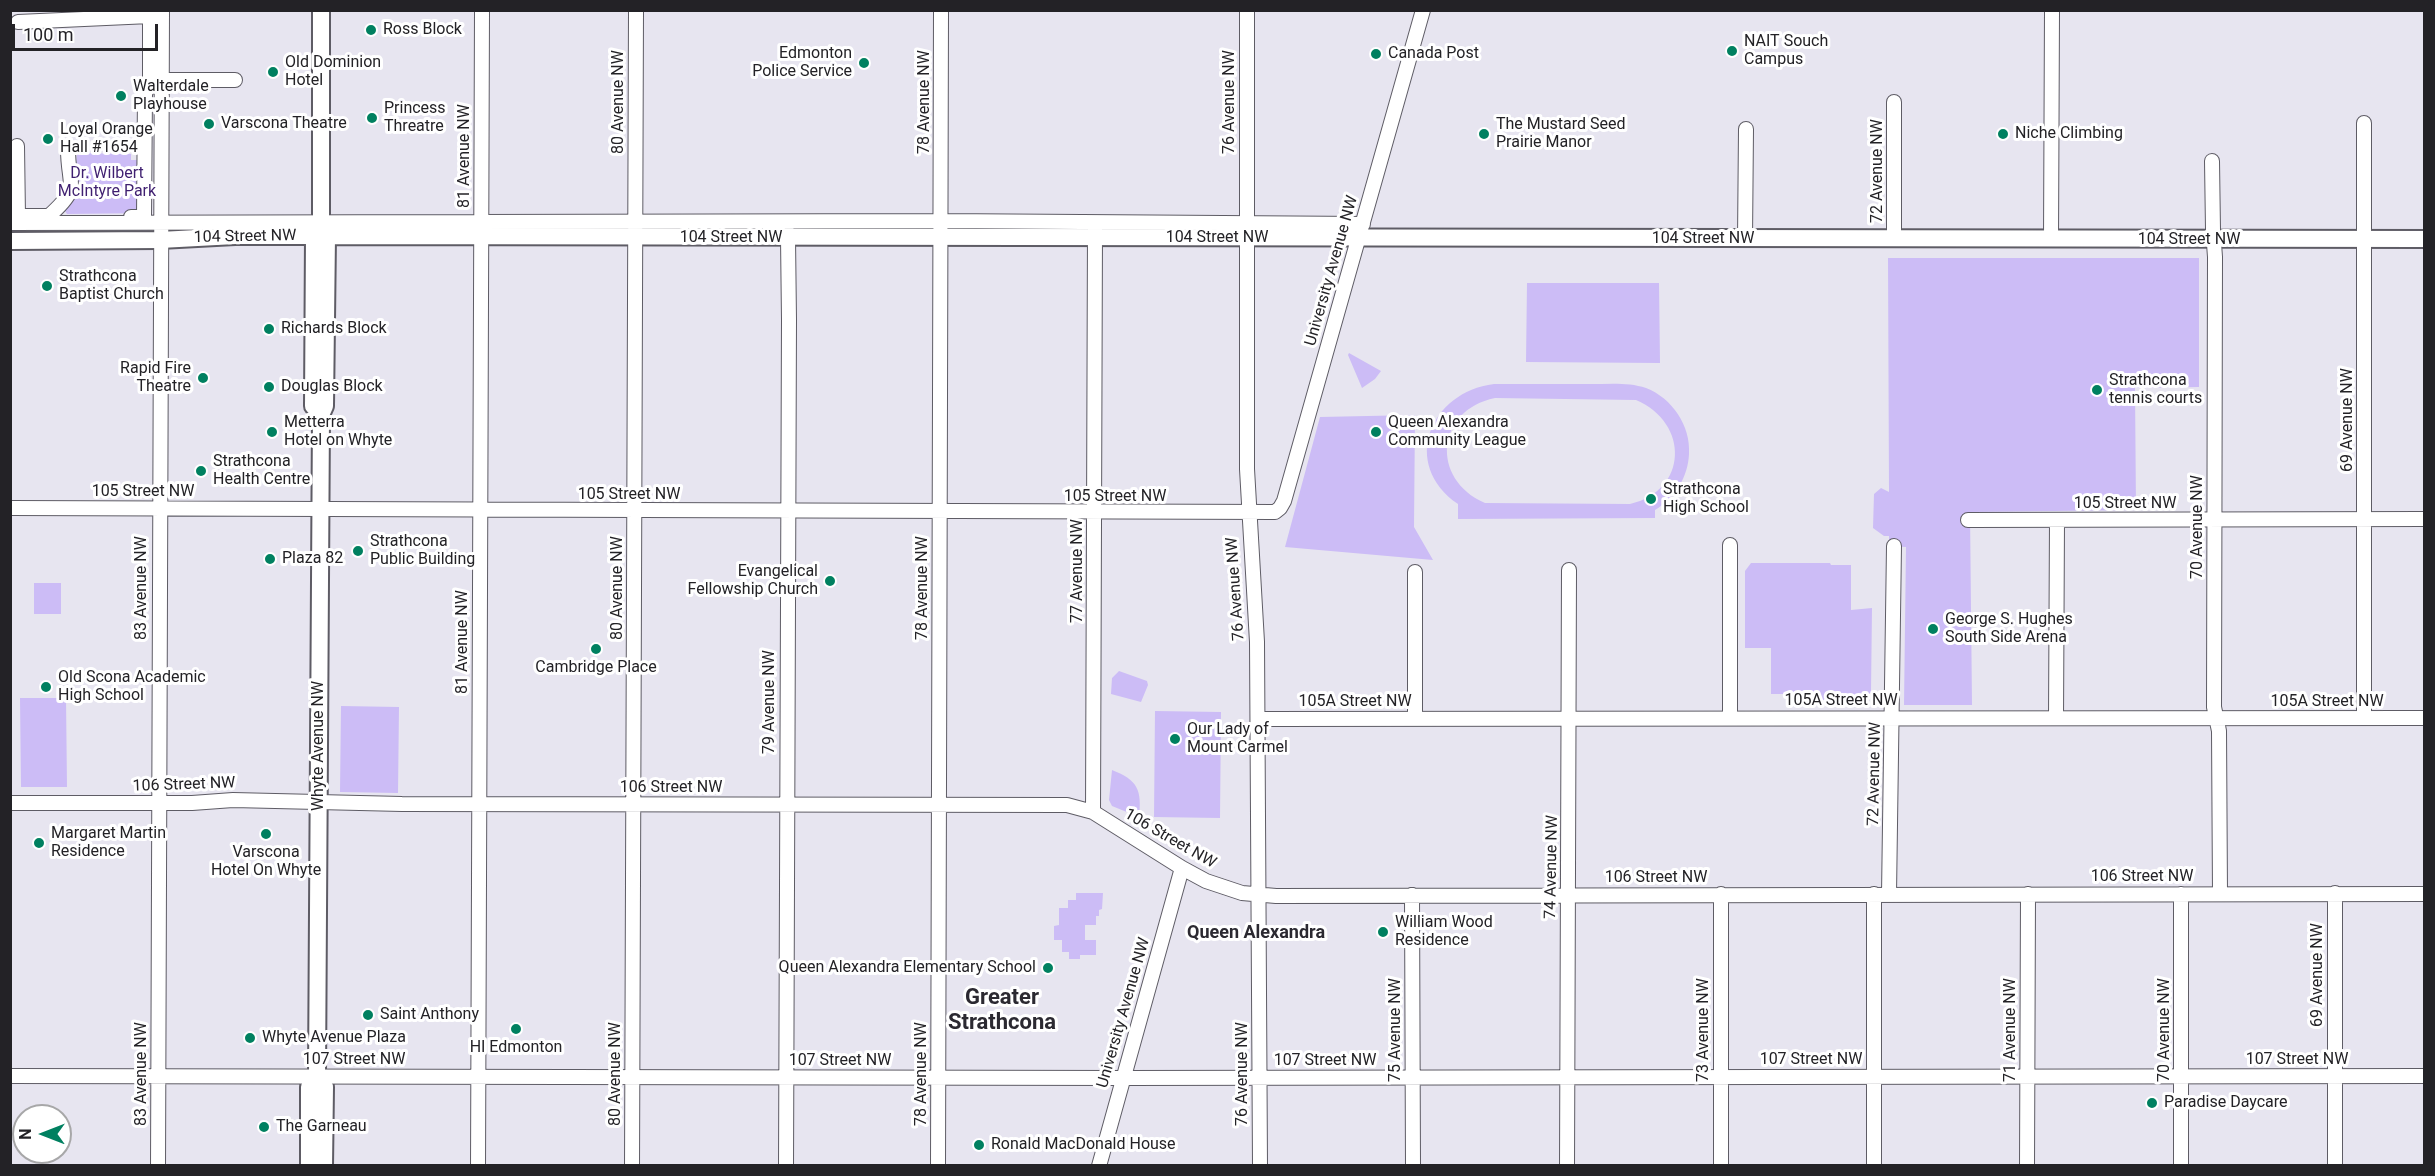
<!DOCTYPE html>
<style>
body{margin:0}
#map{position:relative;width:2435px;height:1176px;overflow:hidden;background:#e7e5f0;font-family:Roboto,sans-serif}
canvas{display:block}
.frame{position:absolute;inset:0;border:12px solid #232226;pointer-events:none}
.north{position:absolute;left:12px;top:1104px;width:60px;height:60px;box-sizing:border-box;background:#fff;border:2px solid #a7a7a8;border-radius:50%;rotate:270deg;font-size:16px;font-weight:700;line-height:24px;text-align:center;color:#232226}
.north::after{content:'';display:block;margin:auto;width:21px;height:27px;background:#008060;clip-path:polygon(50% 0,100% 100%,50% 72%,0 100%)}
.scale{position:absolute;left:12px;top:24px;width:146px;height:27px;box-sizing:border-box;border:3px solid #232226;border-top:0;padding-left:8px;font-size:18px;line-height:21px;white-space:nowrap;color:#232226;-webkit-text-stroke:4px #fff;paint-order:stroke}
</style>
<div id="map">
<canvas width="2435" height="1176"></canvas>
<div class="frame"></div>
<div class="north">N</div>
<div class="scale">100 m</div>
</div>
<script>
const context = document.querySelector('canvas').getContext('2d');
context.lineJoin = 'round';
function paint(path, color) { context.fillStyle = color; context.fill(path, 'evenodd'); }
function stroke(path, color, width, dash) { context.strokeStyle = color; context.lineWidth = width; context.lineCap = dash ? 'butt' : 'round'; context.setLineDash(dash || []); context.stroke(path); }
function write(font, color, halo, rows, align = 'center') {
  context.font = font + ' Roboto,sans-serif'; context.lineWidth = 6; context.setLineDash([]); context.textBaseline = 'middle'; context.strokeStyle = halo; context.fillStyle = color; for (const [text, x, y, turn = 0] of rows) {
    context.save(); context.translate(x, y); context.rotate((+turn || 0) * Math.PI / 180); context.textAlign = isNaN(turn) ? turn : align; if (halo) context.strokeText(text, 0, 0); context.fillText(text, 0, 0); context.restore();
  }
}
const green = new Path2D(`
 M77,153L131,154V160H150L149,213L67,214L63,208C84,193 74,175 77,153Z
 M1888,258H2199V387L2135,388L2136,510L1970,512L1972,705H1904L1906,547L1889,546V536H1884L1873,528L1874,494L1881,488L1889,492Z
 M1527,283H1659L1660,363L1526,362Z
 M1349,353L1381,371L1375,379L1362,388L1348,355Z
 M1494,384C1527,384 1559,384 1591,384C1609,384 1629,382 1646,388C1672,398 1691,426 1689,454C1688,477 1675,498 1655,510V518L1458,519V504C1400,464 1430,392 1494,384ZM1495,398L1636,400C1690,423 1688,491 1630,504L1485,503C1430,479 1436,410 1495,398Z
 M1415,415L1414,527L1433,560L1285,547L1320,417Z
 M1751,563H1830L1831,565H1851V610L1872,608L1871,692L1866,700H1791V694H1771V648H1745V571Z
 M34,583H61V614H34Z
 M1119,671L1147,681L1148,685L1141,702L1111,694L1112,678Z
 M20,698H66L67,787H21Z
 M341,706L399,707L398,793L340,792Z
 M1155,711L1221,712L1220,818L1154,817Z
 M1112,770C1138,780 1142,790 1139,817L1112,806L1109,800Z
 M1076,893H1103L1102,909L1099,910V916H1096V925H1085V940H1096V955H1080V959H1069V952H1062V940H1054V926L1059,925V908H1068V900H1076Z`);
const minor = new Path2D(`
 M1247,10V469L1257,642L1260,1166
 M18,22L150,16V84L145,93L144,217H131
 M153,80H235
 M2364,123V718
 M17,146L18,216H49C82,186 68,188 68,149
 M2212,161L2213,230L2215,257L2214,707L2219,731L2220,894
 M10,223L941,221L1363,224
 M1745,239L1746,129
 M1894,239V102
 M2051,239L2052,10
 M10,508L1275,512L1280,508L1284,501L1423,10
 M1968,520L2424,519
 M1730,545V718
 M1415,718V572
 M2056,718L2057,520
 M1258,719L2424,718
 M10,803H192L233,800L402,804L1067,805L1093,812L1182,868L1206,881L1242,893L1276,896L2424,894
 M1093,812L1095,229
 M2335,893V1166
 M1889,894L1894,546
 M1412,895L1413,1166
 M10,1076L1123,1078L2424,1076
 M158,1166L162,10
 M478,1166L482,10
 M632,1166L636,10
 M786,1166L789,320L788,238L786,227
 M938,1166L941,10
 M1099,1166L1182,868
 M1567,1166L1569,570
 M1721,1166V894
 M1874,1166V894
 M2027,1166L2028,894
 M2181,1166V894`);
const major = new Path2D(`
 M318,228L314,236L313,406L321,415
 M10,241L160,240L235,236H327L2424,239
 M317,1076L325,1087L324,1166
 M309,1166V1087L317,1076L321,415L325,406L327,236L321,221V10`);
const markers = [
 [371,30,6,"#008060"],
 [1732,51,6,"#008060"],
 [1376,54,6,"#008060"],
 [864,63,6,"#008060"],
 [273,72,6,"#008060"],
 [121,96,6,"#008060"],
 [372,118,6,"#008060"],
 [209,124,6,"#008060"],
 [1484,134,6,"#008060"],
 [2003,134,6,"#008060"],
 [48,139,6,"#008060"],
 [47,286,6,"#008060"],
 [269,329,6,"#008060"],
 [203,378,6,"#008060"],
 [269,387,6,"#008060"],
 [2097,390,6,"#008060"],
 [272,432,6,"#008060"],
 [1376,432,6,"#008060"],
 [201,471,6,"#008060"],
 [1651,499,6,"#008060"],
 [358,551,6,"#008060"],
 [270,559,6,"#008060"],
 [830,581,6,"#008060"],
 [1933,629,6,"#008060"],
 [596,649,6,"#008060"],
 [46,687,6,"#008060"],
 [1175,739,6,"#008060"],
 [266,834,6,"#008060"],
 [39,843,6,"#008060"],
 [1383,932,6,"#008060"],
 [1048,968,6,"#008060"],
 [368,1015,6,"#008060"],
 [516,1029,6,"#008060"],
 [250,1038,6,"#008060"],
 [2152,1103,6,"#008060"],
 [264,1127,6,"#008060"],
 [979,1145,6,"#008060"]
];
const poiNames = [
 ["Ross Block",383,30],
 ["NAIT Souch",1744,42],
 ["Campus",1744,60],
 ["Edmonton",852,54,"right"],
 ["Police Service",852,72,"right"],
 ["Canada Post",1388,54],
 ["Old Dominion",285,63],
 ["Hotel",285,81],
 ["Walterdale",133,87],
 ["Playhouse",133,105],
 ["Princess",384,109],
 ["Threatre",384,127],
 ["Varscona Theatre",221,124],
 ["The Mustard Seed",1496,125],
 ["Prairie Manor",1496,143],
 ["Loyal Orange",60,130],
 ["Hall #1654",60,148],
 ["Niche Climbing",2015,134],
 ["Strathcona",59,277],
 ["Baptist Church",59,295],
 ["Richards Block",281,329],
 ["Rapid Fire",191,369,"right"],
 ["Theatre",191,387,"right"],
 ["Strathcona",2109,381],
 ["tennis courts",2109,399],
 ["Douglas Block",281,387],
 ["Metterra",284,423],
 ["Hotel on Whyte",284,441],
 ["Queen Alexandra",1388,423],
 ["Community League",1388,441],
 ["Strathcona",213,462],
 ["Health Centre",213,480],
 ["Strathcona",1663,490],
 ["High School",1663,508],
 ["Strathcona",370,542],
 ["Public Building",370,560],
 ["Plaza 82",282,559],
 ["Evangelical",818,572,"right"],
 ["Fellowship Church",818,590,"right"],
 ["George S. Hughes",1945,620],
 ["South Side Arena",1945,638],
 ["Cambridge Place",596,668,"center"],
 ["Old Scona Academic",58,678],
 ["High School",58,696],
 ["Our Lady of",1187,730],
 ["Mount Carmel",1187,748],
 ["Margaret Martin",51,834],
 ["Residence",51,852],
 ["Varscona",266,853,"center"],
 ["Hotel On Whyte",266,871,"center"],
 ["William Wood",1395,923],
 ["Residence",1395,941],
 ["Queen Alexandra Elementary School",1036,968,"right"],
 ["Saint Anthony",380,1015],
 ["Whyte Avenue Plaza",262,1038],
 ["HI Edmonton",516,1048,"center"],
 ["Paradise Daycare",2164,1103],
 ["The Garneau",276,1127],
 ["Ronald MacDonald House",991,1145]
];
const streetNames = [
 ["80 Avenue NW",619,102,-90],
 ["78 Avenue NW",925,102,-90],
 ["76 Avenue NW",1230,102,-90],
 ["81 Avenue NW",465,156,-90],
 ["72 Avenue NW",1878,171,-90],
 ["104 Street NW",245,237,-1],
 ["104 Street NW",731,238],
 ["104 Street NW",1217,238],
 ["104 Street NW",1703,239],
 ["104 Street NW",2189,240],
 ["University Avenue NW",1332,271,-74],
 ["69 Avenue NW",2348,420,-90],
 ["105 Street NW",143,492],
 ["105 Street NW",629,495],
 ["105 Street NW",1115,497],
 ["105 Street NW",2125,504],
 ["70 Avenue NW",2198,527,-90],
 ["77 Avenue NW",1078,571,-90],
 ["83 Avenue NW",142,588,-90],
 ["80 Avenue NW",618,588,-90],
 ["78 Avenue NW",923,588,-90],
 ["76 Avenue NW",1236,589,-94],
 ["81 Avenue NW",463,642,-90],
 ["105A Street NW",1841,701],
 ["79 Avenue NW",770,702,-90],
 ["105A Street NW",1355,702],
 ["105A Street NW",2327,702],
 ["Whyte Avenue NW",319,746,-90],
 ["72 Avenue NW",1875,774,-89],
 ["106 Street NW",184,785,-2],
 ["106 Street NW",671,788],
 ["106 Street NW",1170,839,30],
 ["74 Avenue NW",1552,867,-89],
 ["106 Street NW",2142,877],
 ["106 Street NW",1656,878],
 ["69 Avenue NW",2318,975,-90],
 ["University Avenue NW",1124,1013,-74],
 ["75 Avenue NW",1396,1030,-90],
 ["73 Avenue NW",1704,1030,-90],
 ["71 Avenue NW",2011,1030,-90],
 ["70 Avenue NW",2165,1030,-90],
 ["107 Street NW",354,1060],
 ["107 Street NW",1811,1060],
 ["107 Street NW",2297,1060],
 ["107 Street NW",840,1061],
 ["107 Street NW",1325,1061],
 ["83 Avenue NW",142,1074,-90],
 ["80 Avenue NW",616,1074,-90],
 ["78 Avenue NW",922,1074,-90],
 ["76 Avenue NW",1243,1074,-90]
];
const parkNames = [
 ["Dr. Wilbert",107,174],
 ["McIntyre Park",107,192]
];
const neighbourhoodNames = [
 ["Queen Alexandra",1256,933]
];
const districtNames = [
 ["Greater",1002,998],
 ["Strathcona",1002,1023]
];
paint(green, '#ccbcf6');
stroke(minor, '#5e5c65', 16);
stroke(major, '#5e5c65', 20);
stroke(minor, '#fff', 14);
stroke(major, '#fff', 16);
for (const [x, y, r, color] of markers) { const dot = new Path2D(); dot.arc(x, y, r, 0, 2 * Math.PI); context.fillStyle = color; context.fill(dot); stroke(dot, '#fff', 2); }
write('16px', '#232226', '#fff', poiNames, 'left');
write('16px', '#232226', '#fff', streetNames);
write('16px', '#3f1f70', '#fff', parkNames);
write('bold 18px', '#2b2931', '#fff', neighbourhoodNames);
write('bold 22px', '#2b2931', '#fff', districtNames);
</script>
